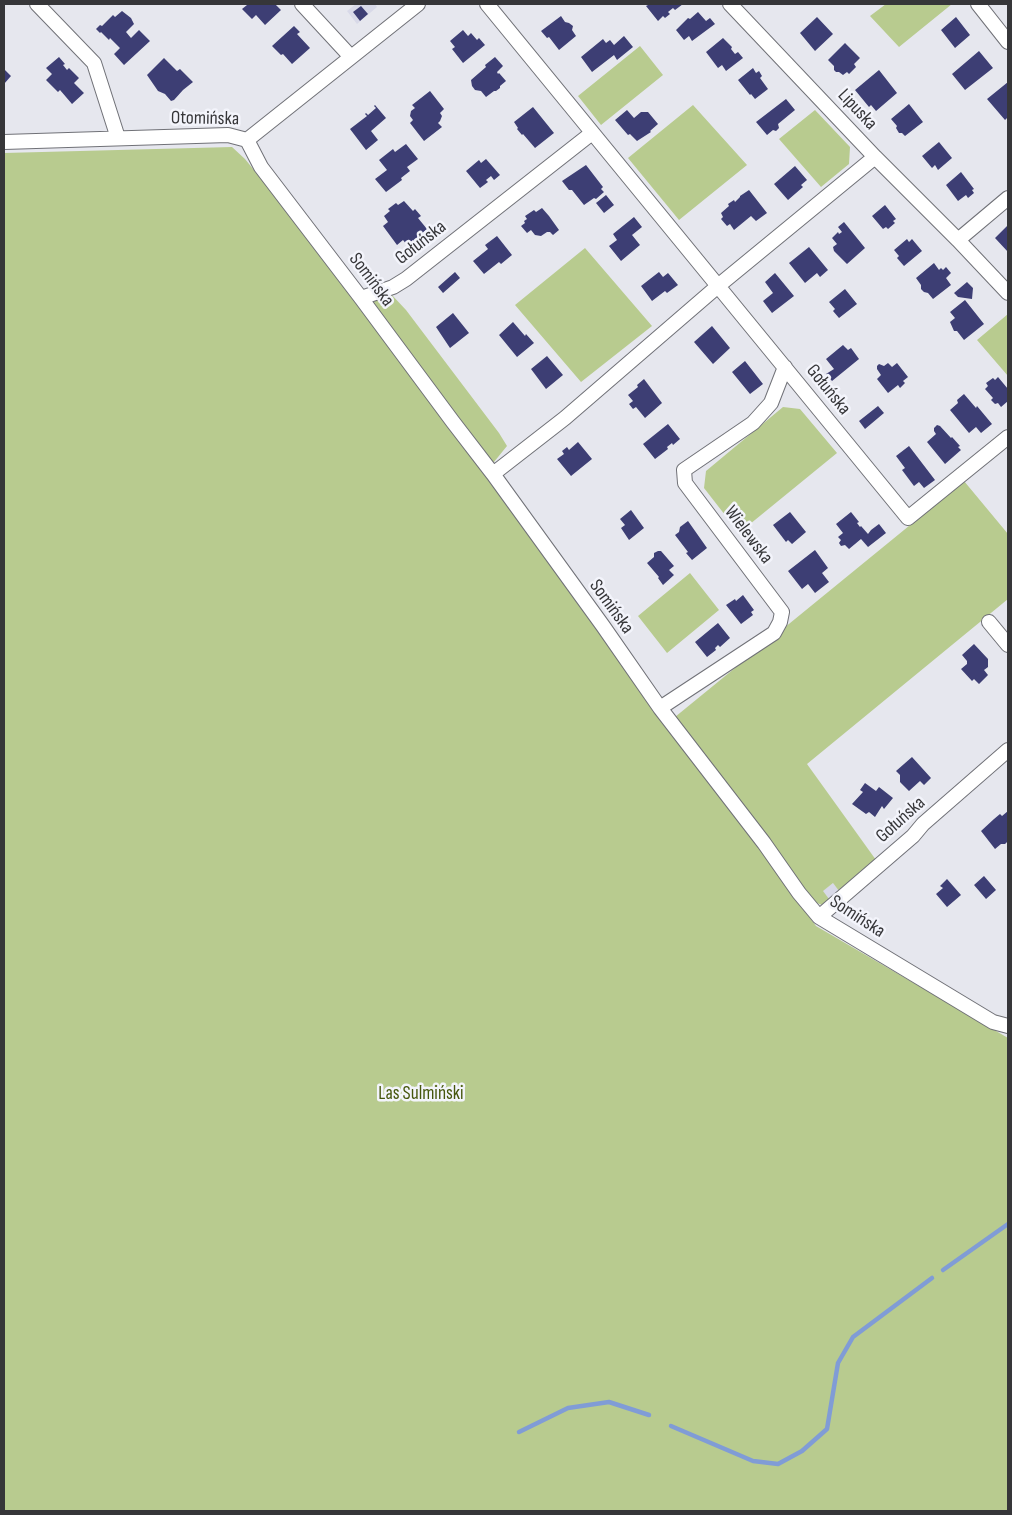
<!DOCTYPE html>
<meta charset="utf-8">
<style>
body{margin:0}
#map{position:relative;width:1012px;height:1515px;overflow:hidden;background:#e6e7ee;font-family:"Sofia Sans Condensed",sans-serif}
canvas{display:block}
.frame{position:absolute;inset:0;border:5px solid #363639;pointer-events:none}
</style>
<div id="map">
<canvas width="1012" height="1515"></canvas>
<div class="frame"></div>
</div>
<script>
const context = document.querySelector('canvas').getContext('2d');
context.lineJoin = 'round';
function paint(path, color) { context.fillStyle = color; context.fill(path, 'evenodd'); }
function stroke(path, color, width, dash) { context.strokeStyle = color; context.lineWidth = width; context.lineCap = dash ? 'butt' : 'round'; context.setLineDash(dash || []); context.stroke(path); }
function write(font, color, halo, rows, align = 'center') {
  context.font = font + ' "Sofia Sans Condensed",sans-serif'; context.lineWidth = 5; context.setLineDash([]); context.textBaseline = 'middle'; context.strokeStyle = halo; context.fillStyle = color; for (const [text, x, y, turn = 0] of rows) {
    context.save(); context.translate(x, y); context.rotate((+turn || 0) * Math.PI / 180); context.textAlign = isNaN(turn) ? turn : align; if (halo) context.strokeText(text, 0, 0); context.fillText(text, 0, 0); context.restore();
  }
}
const built = new Path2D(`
 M356,4H375L377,7L357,24L347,11Z
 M833,883L839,891L829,899L822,891Z`);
const green = new Path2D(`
 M886,4H952L899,47L870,16Z
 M640,46L663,75L601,125L578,96Z
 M693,105L747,165L679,220L628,158Z
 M815,110L850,147L849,164L821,187L779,139Z
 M232,147L245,159L291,216L355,300H378L391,294L406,310L499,433L507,446L485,473L616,654L816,926L1008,1038V1511H4V153Z
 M585,248L652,326L581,382L515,305Z
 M1008,314V376L977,340Z
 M783,407L800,409L837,453L739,533L704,488L706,471Z
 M964,481L1008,534V599L807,764L876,860L839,891L833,883L823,891L829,899L822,905L812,901L675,717Z
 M690,573L719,610L667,653L638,616Z`);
const stream = new Path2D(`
 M943,1270L1008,1224
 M671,1426L753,1461L778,1464L802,1451L827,1429L838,1363L853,1337L932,1278
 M519,1432L568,1408L609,1402L649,1415`);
const building = new Path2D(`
 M246,4H275L281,10L265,25L256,15L252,19L242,9L247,5Z
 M650,4H683L675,10L673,8L668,12L670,14L665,18L663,16L658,21L646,6Z
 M361,6L368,14L360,21L353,12Z
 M122,11L131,18L134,24L126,32L131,38L139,30L150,41L124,65L114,54L120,48L110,38L109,40L101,32L100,33L96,29L100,25L102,26L113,15L115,17Z
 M698,12L706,21L710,18L715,24L692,41L689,36L684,40L676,30L688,18L690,19Z
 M561,16L565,22L569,23L573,26L572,30L576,36L559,50L549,37L547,38L541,31Z
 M817,17L833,34L815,51L800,33Z
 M956,17L970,35L955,48L941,30Z
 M294,26L300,32L297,34L310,48L292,64L283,54L281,55L272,46Z
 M463,30L468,36L471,33L477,40L479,38L485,45L463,63L452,49L455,47L450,41Z
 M624,36L633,47L617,60L614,55L592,72L581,57L603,39L606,43L610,40L614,45Z
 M723,38L732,47L731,49L735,54L738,52L743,58L726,71L722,65L718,68L706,52Z
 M845,43L860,58L854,64L856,67L849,74L847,72L843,75L839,72H836L834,70V66L828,60Z
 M979,51L993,68L965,90L952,74Z
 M59,57L65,64L63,65L67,70L69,68L79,78L74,83L84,93L72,104L60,90L58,92L46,80L52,74L46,68Z
 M495,57L503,66L497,72L498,74L499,73L506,81L500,86V88L496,91H494L486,97L481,91L475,90L472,86L471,80L486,67L485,65Z
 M164,58L177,71L180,69L193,82L183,90L174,100L171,101L165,94L158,91L147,75Z
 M753,68L756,73L759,71L762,76L760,78L768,89L755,99L751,94L750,95L738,80Z
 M4,69L11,76L4,84Z
 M879,70L897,93L876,111L871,105L869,107L855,90Z
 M1008,82V117L1005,120L987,99Z
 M430,91L444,109L440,113L442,116L440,121L438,123L442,127L424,141L410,123L413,120L410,116L411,111L415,108L412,105Z
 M786,99L795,110L778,124L779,128L776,131L773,130L767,135L756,122Z
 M909,104L923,122L905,136L902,133H899L896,128L897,126L891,119Z
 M375,105L386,118L371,131L378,140L366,150L350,129L367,116L365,114L366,113L368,115L376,108L374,106Z
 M533,107L554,133L535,148L523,134L522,135L517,129L518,128L514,122Z
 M627,110L634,118L641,112H648L658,124L650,131L651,132L637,141L630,134L628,135L615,120Z
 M939,142L952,158L938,170L935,165L932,168L922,156Z
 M406,144L418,159L407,167L410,171L401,178L402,180L386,192L375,179L387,170L379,160L393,149L395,152Z
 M486,159L500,175L494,180L491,176L486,180L488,182L480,188L466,171L479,160L481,163Z
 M586,165L603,187L601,189L604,192L596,199L594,198L584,205L572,190H569L562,181Z
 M795,166L807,180L801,185L803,187L788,200L774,184Z
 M961,172L974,189L972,190L974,193L968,198L966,195L958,201L946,185Z
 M749,190L767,213L756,221L751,216L734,230L730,224L727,226L721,219L723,217L721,213L729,206L728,204L734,200L735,202L740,197V196Z
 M606,195L614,205L604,213L596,203Z
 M404,201L413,211L415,209L421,216L418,218L427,229L421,234L423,236L415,243L413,240L407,245L403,240L397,245L383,226L388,222L384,216L390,211L388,209L396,203L398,205Z
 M885,205L896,219L893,221L895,223L888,229L886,227L883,229L872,216Z
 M542,208L549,216L559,230L553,235L550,232H547L541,236L535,235L531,230L527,233L521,226L525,223L524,221L527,219L525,216L534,210L536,212Z
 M634,217L642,227L632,235L640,245L621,261L609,246L617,240L613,234Z
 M844,222L865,248L847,264L834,251L833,247L837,244L832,238L838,232L839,234L842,232L838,227Z
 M1008,225V252L995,238Z
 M497,236L512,255L501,264L499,262L484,274L473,261L488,249L485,245Z
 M907,239L909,242L912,239L922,251L904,266L897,258L899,256L894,250Z
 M809,247L828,270L820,277L817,273L805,283L789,263Z
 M934,263L939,270L941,268L943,270L946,267L951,273L946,278L951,285L933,299L928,293L924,292L921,289V285L916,278Z
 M455,272L460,278L443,293L438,287Z
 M659,272L663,277L668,273L678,285L667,293L665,291L652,301L641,286Z
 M775,273L794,296L772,313L763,301L773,293L765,282Z
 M967,282L973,288L972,299L958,297L954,293Z
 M845,289L857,304L839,318L833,311L835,309L829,302Z
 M965,300L984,324L964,340L957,331H954L950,322L955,318L950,312Z
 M453,313L469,333L450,348L436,327Z
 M513,322L525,336L526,334L534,343L517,357L499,335Z
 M712,326L730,348L713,364L694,342Z
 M843,345L848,350L851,348L859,359L832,381L826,374L834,369L826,359Z
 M547,356L563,375L546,389L531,369Z
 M745,361L763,384L750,394L732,372Z
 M888,363L892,367L897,363L908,377L903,381L905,383L900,388L898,385L888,393L877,379L881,375L877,369V366L879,364L884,366Z
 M998,377L1008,389V401L1001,407L998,403L995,404L991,400L993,398L985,389L988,386L986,383L993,378L995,380Z
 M644,379L662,403L645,418L636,407L633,409L629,404L633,401L628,395L638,387L637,385Z
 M964,394L976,408L977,406L992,424L981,433L976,427L969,433L950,410L958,403L957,400Z
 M878,406L884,413L865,429L859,421Z
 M668,424L680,439L673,445L672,443L667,447L668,449L655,459L643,444Z
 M937,425L940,426L951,438L952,437L960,446L958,447L961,450L945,464L927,442L936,434L934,431V428Z
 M578,442L592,459L571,476L557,459L564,454L562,451L567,447L569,450Z
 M909,446L935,480L924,488L919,482L914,486L902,470L905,468L896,456Z
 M631,510L644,528L629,540L621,528L625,525L620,519Z
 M790,512L806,532L792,544L788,540L786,542L773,525Z
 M851,512L859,522L857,523L860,527L861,526L868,534L871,530L879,524L886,533L868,547L861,539L849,549L845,545L841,546L839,543L841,540L838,537L843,533L836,524Z
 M688,521L707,548L692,560L686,553L688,552L675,535L679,532L680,527Z
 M815,550L828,568L822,573L829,582L815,593L808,584L802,589L788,571Z
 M658,551H661L674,566L669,570L674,575L663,585L658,578L659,577L647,563L654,557V553Z
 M743,595L754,610L751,612L753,615L741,624L726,605L735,599L736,601Z
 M718,623L730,638L720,647L718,645L715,648L716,650L707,657L695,642Z
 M974,644L988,659V667L984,670L988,675L979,684L974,679L972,681L961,669L967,664V661L962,655Z
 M912,757L931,778L924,785L920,781L909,791L900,782V775L896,771Z
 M865,783L876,791L879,787L893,798L884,809L882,806L875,817L869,812L866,814L852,804L863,792L860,790Z
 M1008,811V841L1005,844H1001L995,849L981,831L994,819L1000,814L1002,816Z
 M984,876L996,890L986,899L974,885Z
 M947,879L961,895L947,907L936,894L943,888L940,886Z`);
const minor = new Path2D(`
 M37,4L94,63L118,138
 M302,4L351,57
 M487,4L908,518L1008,437
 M730,4L875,157L958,240L1008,293
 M978,4L1008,42
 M247,140L261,167L361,298L453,422L493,474L603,626L660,708L764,843L799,893L819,917L993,1022L1008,1026
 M247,140L418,4
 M4,142L228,135L247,140
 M958,240L1008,198
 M361,298L393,287L406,279L592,133
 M493,474L565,418L718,286L875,157
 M989,622L1008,645
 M660,708L774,633L780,622L782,612L685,483L684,470L753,423L771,403L785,367
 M819,917L913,836L923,824L1008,750`);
const streetNames = [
 ["Lipuska",857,110,47],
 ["Otomińska",205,119,1],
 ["Gołuńska",421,243,-38],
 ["Somińska",371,280,53],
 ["Gołuńska",828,390,51],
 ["Wielewska",748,535,53],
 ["Somińska",611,607,54],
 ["Gołuńska",901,820,-42],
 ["Somińska",857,917,33]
];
const parkNames = [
 ["Las Sulmiński",421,1094]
];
paint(built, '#d8d9e8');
paint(green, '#b8cb8f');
stroke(stream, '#809cd6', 4.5);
paint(building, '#3d3e74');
stroke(minor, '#707177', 16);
stroke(minor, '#fff', 14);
write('19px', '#363639', '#f3f4fb', streetNames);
write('19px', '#45560c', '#f3f4fb', parkNames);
</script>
